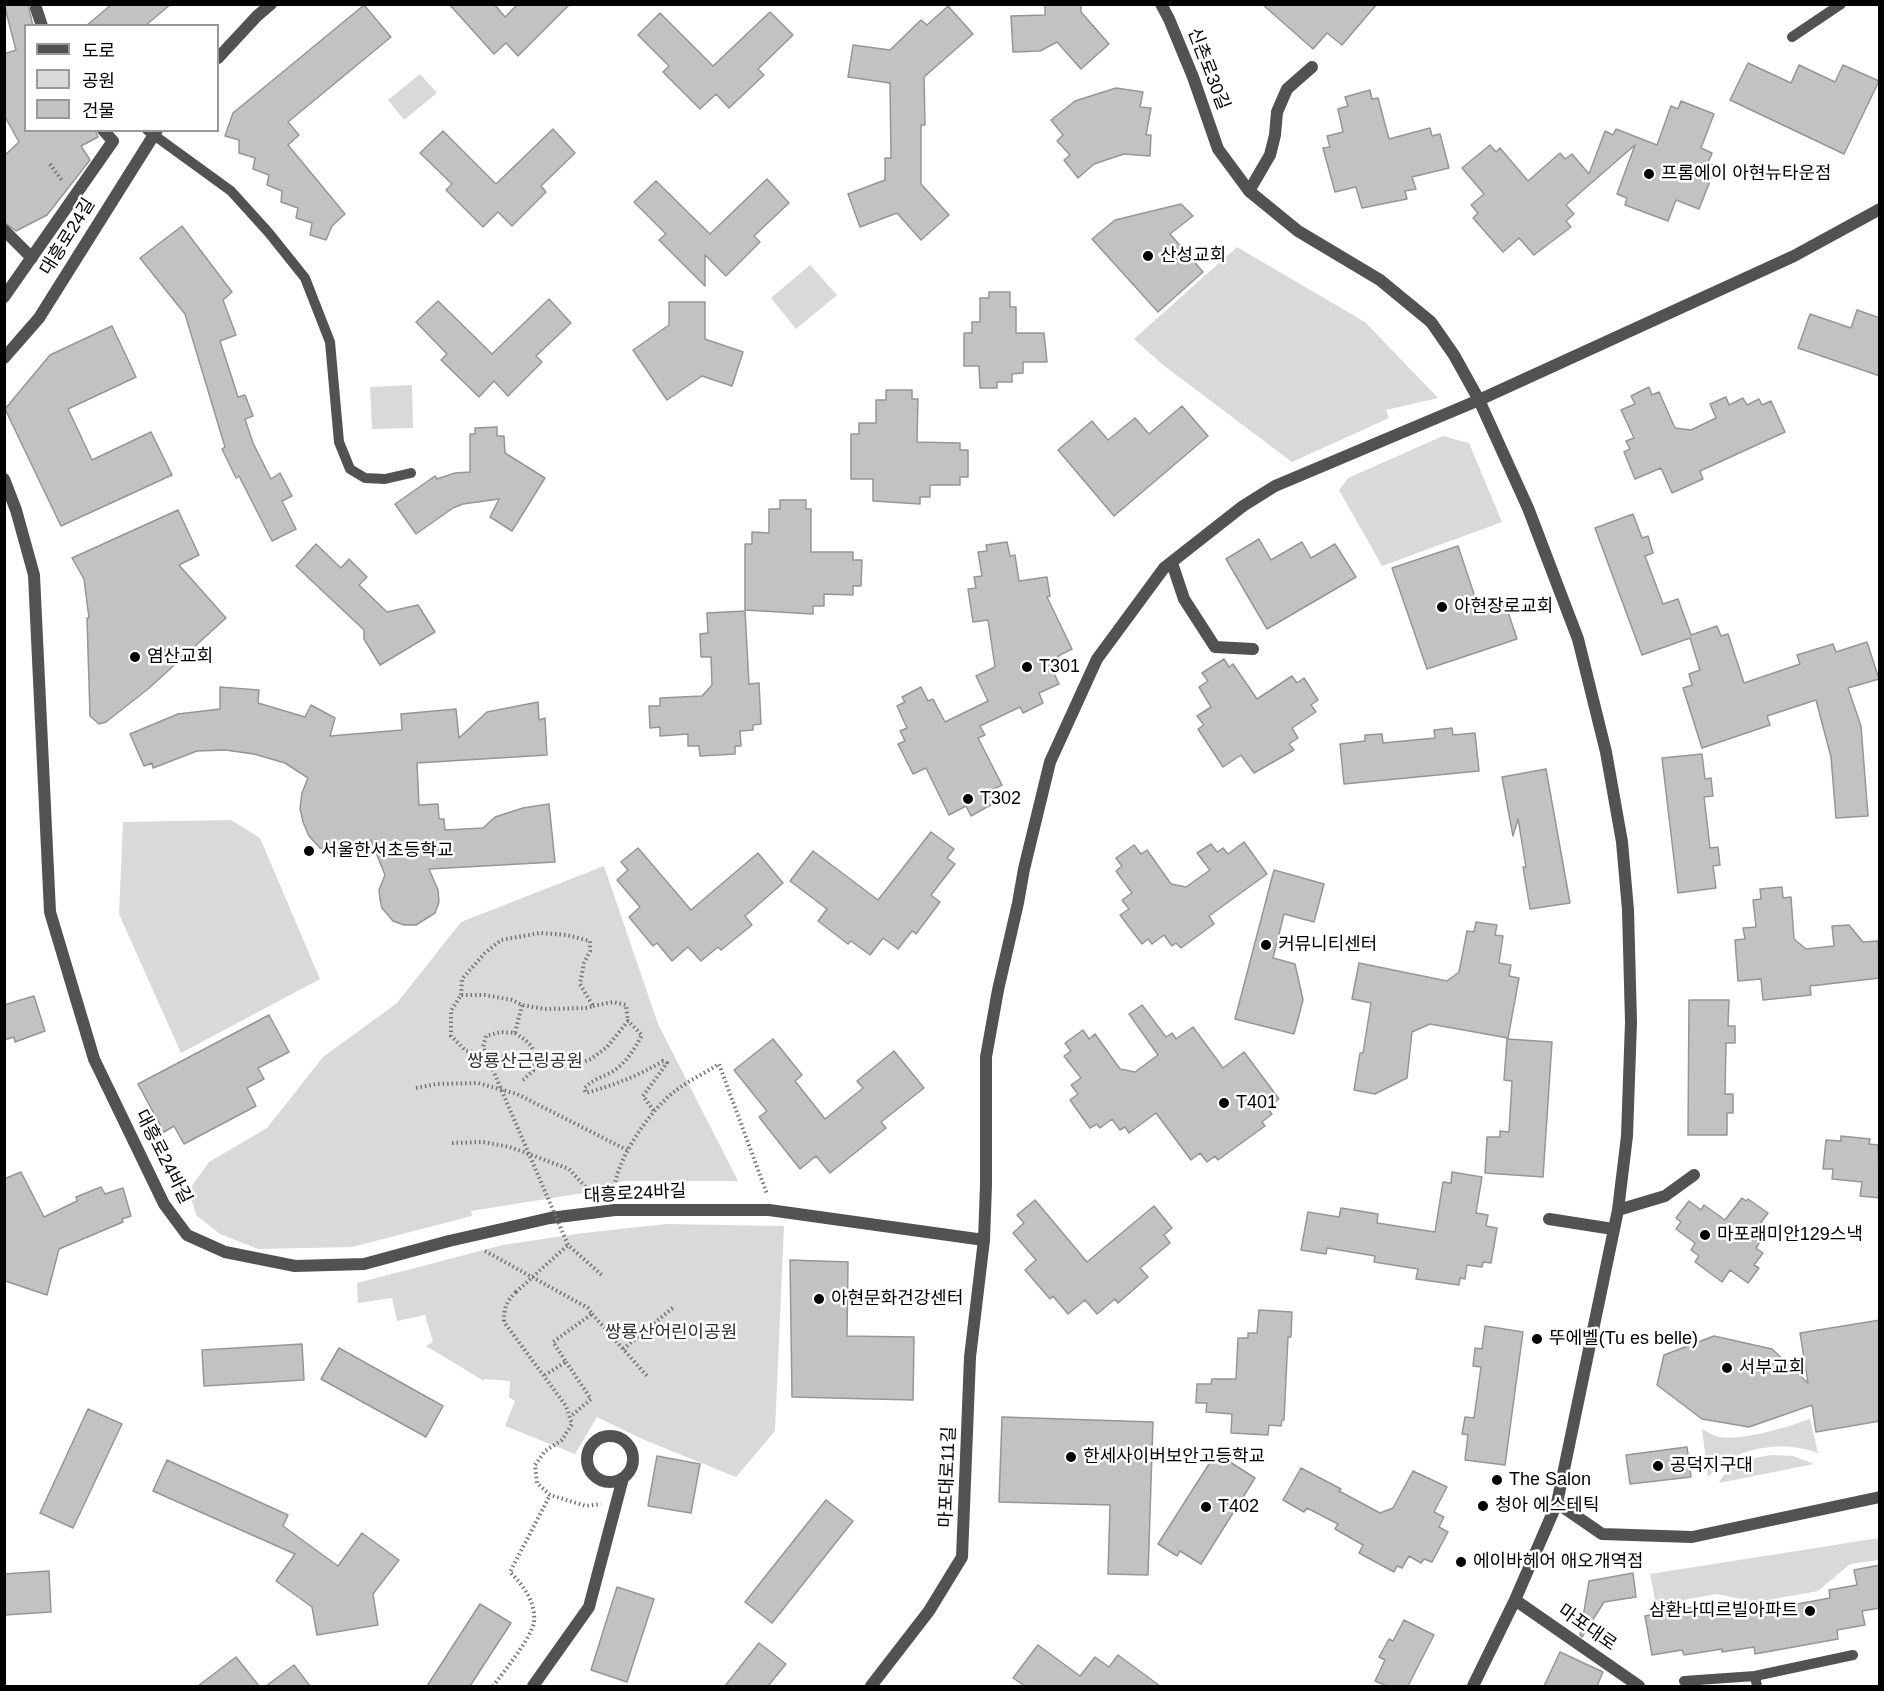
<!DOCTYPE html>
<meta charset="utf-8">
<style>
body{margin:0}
#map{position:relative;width:1884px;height:1691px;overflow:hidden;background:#fff;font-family:Helvetica,"Noto Sans KR",sans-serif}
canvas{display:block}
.frame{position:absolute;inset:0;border:6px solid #000;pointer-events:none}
.legend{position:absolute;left:24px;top:24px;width:195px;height:108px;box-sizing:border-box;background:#fff;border:2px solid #999;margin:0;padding:8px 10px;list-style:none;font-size:18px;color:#000}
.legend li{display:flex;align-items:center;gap:12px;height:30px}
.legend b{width:30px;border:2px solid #999}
</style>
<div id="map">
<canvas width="1884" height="1691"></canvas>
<div class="frame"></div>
<ul class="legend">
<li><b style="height:8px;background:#525252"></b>도로</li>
<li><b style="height:16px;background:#d9d9d9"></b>공원</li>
<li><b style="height:16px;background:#c2c2c2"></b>건물</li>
</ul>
</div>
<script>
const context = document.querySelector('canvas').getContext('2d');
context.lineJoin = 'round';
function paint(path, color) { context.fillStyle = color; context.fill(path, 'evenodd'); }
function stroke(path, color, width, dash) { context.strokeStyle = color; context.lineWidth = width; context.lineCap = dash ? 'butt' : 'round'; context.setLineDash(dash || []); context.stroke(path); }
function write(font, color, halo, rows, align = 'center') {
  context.font = font + ' Helvetica,"Noto Sans KR",sans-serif'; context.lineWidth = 5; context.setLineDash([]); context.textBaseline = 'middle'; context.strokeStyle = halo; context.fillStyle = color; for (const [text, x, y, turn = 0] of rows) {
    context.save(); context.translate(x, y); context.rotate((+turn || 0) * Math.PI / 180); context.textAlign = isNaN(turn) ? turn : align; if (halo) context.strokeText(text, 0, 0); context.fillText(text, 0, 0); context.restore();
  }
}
const green = new Path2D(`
 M420,74L437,93L404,120L388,100Z
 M1237,247L1365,322L1438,398L1386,410L1389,418L1292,462L1163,365L1134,339Z
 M810,265L837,295L796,329L771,298Z
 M412,385L413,428L372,429L370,387Z
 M1443,436L1469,443L1502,522L1382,566L1339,490L1348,478Z
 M231,820L260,838L320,979L181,1053L119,914L123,822Z
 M604,866L658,1024L738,1181H622L590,1192L471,1211L472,1216L352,1247L258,1249L220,1234L196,1215L189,1190L209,1162L267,1128L323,1057L397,1003L461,922Z
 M667,1224L784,1226L775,1431L736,1477L642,1439L597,1417L575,1454L505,1426L515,1401L509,1397L510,1381L484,1379V1381L426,1346L433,1342L425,1315L397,1321L392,1298L358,1303L357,1283L503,1245L583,1233Z
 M1810,1419L1818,1453C1790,1442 1752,1445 1726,1461C1719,1465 1713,1472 1708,1477L1702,1429C1707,1431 1713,1436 1719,1437C1741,1441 1789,1427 1810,1419Z
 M1772,1455L1793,1456L1814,1464L1719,1483C1728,1463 1752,1458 1772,1455Z
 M1879,1538V1560L1850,1564L1818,1591L1757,1602L1716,1594L1656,1605L1650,1574Z`);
const building = new Path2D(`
 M4,4H28L33,26H26V130H95L98,137L81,146L90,160L47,215L16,231L4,222V156L19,142L4,115V54L16,50Z
 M112,4H171L145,26H86Z
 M449,4H494L505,17L518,4H570L518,56L506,43L494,54Z
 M1045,4H1081V12L1109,44L1081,69L1057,42L1040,51L1013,52L1011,16L1045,15Z
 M1262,4H1377L1342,45L1327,33L1313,49Z
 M364,5L391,37L288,122L299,135L288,145L345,214L332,226L326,240L310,235L312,223L296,218L298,208L281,202L282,191L267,185L269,175L253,169L255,158L239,153V140L225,136L233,113Z
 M948,6L973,34L924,77L925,125H921V184L949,215L921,240L897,213L860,227L848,194L885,180V158H891L890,83L848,77L853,45L890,50L921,20L927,25Z
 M770,12L793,35L758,69L764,75L729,108L716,94L700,109L663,72L669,66L638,35L660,13L713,66Z
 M1748,63L1791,83L1799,65L1835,82L1843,65L1879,81L1844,154L1730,100Z
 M1116,88L1143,92L1140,107L1151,108L1146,135H1151L1150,156L1124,154L1094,164L1078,178L1064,160L1070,155L1057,141L1063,135L1051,120L1075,101Z
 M1370,90L1372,99L1378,98L1389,139L1430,128L1432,136L1440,134L1449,168L1412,177L1416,189L1405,191L1407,199L1362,208L1356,187L1335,192L1323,148L1330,147L1327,136L1343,132L1338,109L1348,106L1345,97Z
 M1681,101L1714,114L1701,148L1712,153L1708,163L1716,166L1699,209L1676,200L1668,221L1625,205L1627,198L1617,194L1635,145L1566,205L1574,214L1566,221L1571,227L1534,255L1519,238L1503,252L1473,218L1478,213L1471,205L1484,194L1462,168L1490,145L1496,152L1500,148L1528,181L1560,153L1565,159L1572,154L1589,174L1605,131L1613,135L1616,129L1657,145L1671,106L1678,109Z
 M553,129L575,153L541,186L546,192L512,226L498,212L483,227L446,190L452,184L420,153L443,131L496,184Z
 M767,179L789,203L754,236L760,242L726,276L705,255V286L659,240L666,234L634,202L656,181L710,234Z
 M1181,204L1193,216L1170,234L1203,272L1158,312L1092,239L1115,220Z
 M182,226L232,292L223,300L236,335L220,341L238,397L245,395L253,416L245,419L253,443L271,479L280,473L292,496L282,501L296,529L272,541L239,476L236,478L222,449L225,447L185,314L140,258Z
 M989,292H1010V307H1016V333H1044L1047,362H1023V373L1012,374V382H997V388H980L979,366H964V333H972V322H980V298H989Z
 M549,299L571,323L536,356L542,362L508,396L494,381L479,397L441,360L447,354L416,322L438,301L492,354Z
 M669,302H705V339L743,352L732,386L702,376L667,400L633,350L669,325Z
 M1857,310L1880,318V376L1798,348L1810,314L1851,328Z
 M112,326L136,377L68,409L92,460L151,432L172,475L61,526L5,409L50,355Z
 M1649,387L1652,395L1659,392L1675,428L1691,430L1716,418L1710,404L1726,397L1729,405L1743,398L1747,405L1759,399L1762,405L1771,401L1785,432L1700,471L1703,479L1672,493L1661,468L1635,479L1624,452L1630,449L1626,441L1634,438L1621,410L1635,404L1631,396Z
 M886,390H912V399H918L917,442L960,443V450H968V477H960V485H930V497H920V504L873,501V479H851V434H859V423H876V400H886Z
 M1182,406L1208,436L1114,516L1058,450L1092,421L1108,440L1135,418L1149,434Z
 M497,427V436H504L505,453L545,478L512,531L490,517L499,499L463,504L453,508L416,534L395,504L435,476L437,479L455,473L470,472V434H475V428Z
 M780,500H806V509H811V552H853V560H862L861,586H853V595L824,594V606H813V614L745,610V544H752V532L769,533V509H780Z
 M178,510L199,555L179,565L226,618L148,689L106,722L99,724L90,716L87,618H89L84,579L72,558Z
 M1633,514L1642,538L1648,536L1653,553L1645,556L1663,604L1678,599L1691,635L1717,626L1721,636L1728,634L1744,683L1800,664L1797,655L1833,644L1836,652L1867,642L1879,679L1848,688L1861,726L1868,816L1836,818L1831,757L1816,700L1767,716L1770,725L1702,748L1683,688L1692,685L1689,674L1700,670L1690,638L1642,655L1595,528Z
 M1259,539L1271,560L1302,542L1311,558L1335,544L1356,577L1267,629L1226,559Z
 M1007,542L1010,556L1015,555L1019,581L1047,577L1050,596L1047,597L1072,649L1058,656L1062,664L1052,669L1059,684L1039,693L1043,703L1023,713L1020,707L980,726L985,735L978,738L1002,785L990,791L996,802L971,816L966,806L949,815L926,768L913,774L898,744L905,741L900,731L907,728L897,706L905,702L902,697L921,687L928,701L933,699L945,722L988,701L976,676L995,667L988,620L973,622L968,589L976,588L974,577L982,576L978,552L987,551L986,545Z
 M316,544L341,568L349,559L367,577L359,585L387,612L418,605L435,632L380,665L364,639V630L296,566Z
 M1458,546L1480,612L1505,603L1517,639L1427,669L1392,568Z
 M745,611L749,684L759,683L761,724L753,725V730L740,731L741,746H735V754L700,756L699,746H688V734L660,736V727L650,728L649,706H660V698L702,696L712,685L711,657H701L700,634L708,633L707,613Z
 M1224,659L1229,667L1233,664L1257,699L1292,676L1297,683L1304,678L1318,700L1311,705L1316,712L1292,728L1298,738L1289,744L1294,750L1254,773L1241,755L1223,767L1198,729L1204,725L1197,716L1211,707L1199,687L1208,681L1202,673Z
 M220,687L259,690L258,703L305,717L311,705L335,718L330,736L402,730L401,714L456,709L459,738L487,712L538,702L539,720L545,718L547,755L417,763L419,805L438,804L439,819H444L445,830L483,828L495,817L523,808L549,804L555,862L429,869L438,890L439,902L435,913L416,925H404L393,921L382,908L380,899L379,890L385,875L371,840L338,853L320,848L309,836L303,822L300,808L302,793L308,778L285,763L254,754L225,750L197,751L153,768L152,763L144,766L130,734L178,714L220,709Z
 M1452,728L1453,735L1475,733L1479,771L1344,784L1340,744L1365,741V735L1382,734L1383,743L1435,738L1434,730Z
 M1702,754L1705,779L1711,778L1713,796L1704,797L1710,848L1718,847L1720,865L1713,866L1716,888L1678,893L1662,758Z
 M1546,769L1570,903L1530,909L1523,867H1526L1518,819L1513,836L1502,777Z
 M931,832L954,849L947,858L955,864L931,895L940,902L916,934L912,931L898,949L883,938L870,955L851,941L848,944L818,921L827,909L790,881L813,851L878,900Z
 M1244,842L1267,874L1209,916L1214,924L1181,948L1176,943L1172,946L1164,935L1152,944L1148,939L1142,944L1120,915L1129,909L1122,900L1132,893L1116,871L1122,866L1116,858L1134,845L1141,854L1147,850L1171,884L1186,887L1210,870L1197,853L1211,844L1217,852L1223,848L1228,854Z
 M638,848L691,910L758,853L783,883L745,916L752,925L721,950L718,947L701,961L688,947L672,961L657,943L653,946L629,917L640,907L617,880L628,870L621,862Z
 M1274,870L1324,884L1314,922L1284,914L1273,958L1295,964L1303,1000L1294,1034L1235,1019Z
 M1782,887L1783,898L1791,897L1794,939L1806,949L1834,946L1832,926L1849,925L1863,942L1878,941L1880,978L1810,986L1811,995L1763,1000L1761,979L1738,981L1735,940L1745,939L1743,928L1756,927L1753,900L1761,899L1760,889Z
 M1476,922L1497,925L1495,935L1503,936L1499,963L1511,965L1509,976L1519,978L1508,1038L1430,1024L1412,1032L1407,1078L1375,1094L1354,1090L1360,1053H1363L1371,1003L1352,999L1359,963L1447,981L1459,972L1467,931L1474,932Z
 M34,996L45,1031L15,1042L14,1037L4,1040V1005Z
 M1689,1000H1729L1728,1026H1735V1043H1726L1725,1094H1733V1113H1727V1135H1688Z
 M1142,1005L1166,1037L1172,1033L1176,1039L1193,1027L1223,1068L1244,1052L1279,1099L1267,1108L1272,1114L1262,1122L1265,1126L1218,1160L1215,1156L1207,1162L1200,1153L1191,1160L1156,1113L1129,1133L1125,1127L1120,1130L1112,1119L1100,1128L1097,1124L1090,1128L1070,1100L1078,1094L1071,1085L1081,1078L1064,1056L1071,1051L1065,1043L1083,1030L1089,1039L1095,1034L1120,1069L1135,1072L1158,1055L1129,1014Z
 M269,1015L289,1052L258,1068L264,1079L247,1088L256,1106L184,1144L174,1126L164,1132L138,1084Z
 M773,1039L802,1075L795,1081L825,1119L863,1088L857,1081L894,1051L924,1088L881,1122L886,1128L830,1173L816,1156L800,1169L759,1117L767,1111L734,1070Z
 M1507,1039L1552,1042L1543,1177L1485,1173L1487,1137H1500V1131L1509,1132L1512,1081L1504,1080Z
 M1841,1136L1870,1139L1869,1144L1878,1145L1880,1198L1860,1196L1862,1182L1832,1179L1833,1169H1823L1826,1140L1841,1141Z
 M21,1172L44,1217L77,1201L76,1197L101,1187L105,1194L123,1188L131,1216L122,1219L123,1222L59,1249L47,1295L5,1281L4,1179Z
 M1452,1172L1482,1177L1476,1213L1488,1215L1486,1226L1497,1228L1491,1263L1483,1262L1482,1267L1467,1265L1465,1279L1460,1278L1459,1285L1416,1279L1418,1269L1374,1262L1375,1256L1327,1248L1326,1254L1301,1250L1308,1212L1339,1217L1341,1208L1378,1214L1377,1223L1435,1232L1443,1182L1451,1183Z
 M1742,1198L1746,1201L1748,1199L1768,1213L1754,1232L1762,1239L1756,1248L1763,1253L1754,1265L1759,1268L1748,1283L1730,1270L1722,1282L1695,1262L1699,1256L1691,1250L1695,1243L1676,1229L1681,1222L1676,1218L1689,1201L1701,1210L1704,1205L1725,1220Z
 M1035,1200L1087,1262L1154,1206L1172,1228L1164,1235L1170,1243L1140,1268L1148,1277L1118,1303L1115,1299L1097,1314L1085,1300L1068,1314L1053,1296L1050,1299L1025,1270L1036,1260L1013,1233L1024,1223L1017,1215Z
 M790,1260L848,1262L847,1336L914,1337L913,1400L792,1397Z
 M1259,1310L1292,1312L1291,1337H1288L1284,1420H1282L1281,1426L1269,1425L1268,1435L1231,1433L1232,1414L1206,1412L1207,1403H1196L1197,1384H1211L1212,1379H1236L1238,1338H1248V1333H1257Z
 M1880,1320V1421L1816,1432L1812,1405L1749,1427L1702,1419L1657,1385L1664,1355L1714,1336L1772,1349L1808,1383L1800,1333Z
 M1485,1326L1523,1332L1505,1465L1465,1460L1468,1435L1462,1434L1465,1417L1474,1418L1481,1367L1473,1366L1475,1348L1482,1349Z
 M302,1344L304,1380L204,1386L202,1350Z
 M339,1348L443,1406L426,1437L321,1379Z
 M88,1409L122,1424L73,1528L40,1513Z
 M1002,1417L1153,1422L1148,1575L1108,1574L1110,1505L999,1502Z
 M1687,1447L1691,1477L1630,1484L1626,1455Z
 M1216,1453L1255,1478L1201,1564L1180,1551L1177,1556L1158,1544Z
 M657,1456L700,1464L691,1513L648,1506Z
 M167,1460L288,1515L283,1526L338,1566L362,1533L399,1560L373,1594L378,1625L317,1635L312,1607L276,1581L295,1554L153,1491Z
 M1301,1468L1341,1489L1339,1491L1380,1513L1393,1508L1413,1471L1447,1487L1434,1512L1444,1517L1439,1527L1448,1532L1432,1562L1424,1559L1421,1563L1409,1556L1402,1568L1397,1566L1394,1572L1359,1553L1363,1545L1335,1529L1338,1524L1307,1508L1304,1512L1283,1500Z
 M826,1500L853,1521L772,1623L745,1602Z
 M1880,1565V1608L1862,1611L1865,1625L1837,1630L1838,1639L1755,1654L1754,1647L1722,1652V1649L1684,1655L1682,1650L1652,1655L1645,1616L1713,1603L1715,1612L1746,1606L1748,1613L1830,1598L1829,1590L1857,1585L1854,1570Z
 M49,1571L51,1612L4,1615V1574Z
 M1633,1573L1636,1597L1604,1602L1582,1637L1580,1635L1589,1581Z
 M617,1587L654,1599L627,1682L591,1670Z
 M480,1604L511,1623L470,1686H427Z
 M1404,1620L1434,1635L1408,1686H1387L1375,1681L1385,1660L1379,1657L1389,1639L1393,1641Z
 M759,1643L786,1664L768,1686H725Z
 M1038,1645L1080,1676L1095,1657L1109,1667L1118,1655L1160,1686H1025L1013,1678Z
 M1560,1652L1603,1672L1597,1686H1544Z
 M236,1657L259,1686H198Z
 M294,1665L310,1686H266Z`);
const path = new Path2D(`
 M50,164L63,182
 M461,995L462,979L485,953L501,940L540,933L567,935L590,941V951L584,963L580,984L593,1006L588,1008L545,1009L522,1005L512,1000L485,995H461L451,1011V1036L466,1051L518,1058L542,1065L571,1067L591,1059L607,1047L628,1021L642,1035C634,1050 626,1063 612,1072C601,1078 591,1080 584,1089L586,1093C614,1085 638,1076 663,1061L667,1063L643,1096L654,1111
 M593,1006L613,1002L626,1005L628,1021
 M416,1088L437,1084L478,1083L517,1094L629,1151
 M452,1143L483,1142L510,1147L569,1169L590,1192V1197
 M614,1195C613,1163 650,1110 675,1091C688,1081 705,1073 719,1064L767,1194
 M485,1251L588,1308L592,1314L553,1342L566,1362L545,1375
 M516,1292C506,1302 504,1308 504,1322L566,1406L572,1424L562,1440L545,1451L535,1465L537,1483L550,1495L586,1506L601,1504
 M592,1314L647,1376
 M623,1349L675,1306
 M566,1362L591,1399L570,1417
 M493,1686C503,1673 532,1637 534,1622C536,1602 523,1585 510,1572L550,1495`);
const service = new Path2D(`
 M1792,37L1841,4
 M147,130L231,191L269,233L305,278L330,342L339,442L350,469L365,478L385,479L411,473
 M1684,1681L1755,1676
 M1757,1686L1755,1676L1853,1655`);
const minor = new Path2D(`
 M1161,4L1169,19L1193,77L1218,149L1249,191L1298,231L1380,280L1431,322L1454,355L1479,400L1528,508L1578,639L1606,752L1622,842L1628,910L1631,1022L1627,1136L1618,1210L1557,1503L1515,1600L1473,1686
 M36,8L42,26
 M218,58L257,16L271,4
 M1249,191L1270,155L1275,135L1277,112L1287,89L1312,67
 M4,230L32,258
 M4,297L113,141L103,130
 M4,358L39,318L157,130
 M4,479L16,510L34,575L50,912L94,1059L164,1204L187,1235L225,1252L295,1266L364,1264L449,1241L550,1218L615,1210H769L984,1240
 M1172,563L1184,599L1215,647L1253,649
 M1618,1210L1665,1196L1694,1175
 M1549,1219L1613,1229
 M587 1459a23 23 0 1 1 46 0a23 23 0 1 1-46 0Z
 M1557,1503L1602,1534L1692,1537L1880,1497
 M1515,1600L1639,1686
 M533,1686L589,1607L623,1478
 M871,1686L929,1611L962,1557L970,1357L984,1240L986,1185V1057L998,990L1018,903L1024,869L1050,762L1097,659L1164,568L1243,506L1275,486L1479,400L1794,256L1880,209`);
const pathBridge = new Path2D(`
 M522,1005L515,1033L501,1032L486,1036L483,1047L568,1245L603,1276
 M515,1033C534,1045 536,1049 533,1071L523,1080
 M516,1292L568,1245`);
const markers = [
 [1649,174,6,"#000"],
 [1148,256,6,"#000"],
 [1442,607,6,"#000"],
 [135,657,6,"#000"],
 [1027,667,6,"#000"],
 [968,799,6,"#000"],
 [309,851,6,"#000"],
 [1266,945,6,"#000"],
 [1224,1103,6,"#000"],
 [1705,1235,6,"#000"],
 [819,1299,6,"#000"],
 [1537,1339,6,"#000"],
 [1727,1368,6,"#000"],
 [1071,1457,6,"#000"],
 [1658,1466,6,"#000"],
 [1497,1480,6,"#000"],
 [1483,1506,6,"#000"],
 [1206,1507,6,"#000"],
 [1461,1562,6,"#000"],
 [1810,1611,6,"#000"]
];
const streetNames = [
 ["신촌로30길",1208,69,69],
 ["대흥로24길",68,237,-58],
 ["대흥로24바길",163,1157,63],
 ["대흥로24바길",635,1194,-3],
 ["마포대로11길",948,1477,-88],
 ["마포대로",1587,1628,35]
];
const poiNames = [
 ["프롬에이 아현뉴타운점",1661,174],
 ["산성교회",1160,256],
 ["아현장로교회",1454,607],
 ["염산교회",147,657],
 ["T301",1039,667],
 ["T302",980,799],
 ["서울한서초등학교",321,851],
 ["커뮤니티센터",1278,945],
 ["T401",1236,1103],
 ["마포래미안129스낵",1717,1235],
 ["아현문화건강센터",831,1299],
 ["뚜에벨(Tu es belle)",1549,1339],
 ["서부교회",1739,1368],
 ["한세사이버보안고등학교",1083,1457],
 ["공덕지구대",1670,1466],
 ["The Salon",1509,1480],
 ["청아 에스테틱",1495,1506],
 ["T402",1218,1507],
 ["에이바헤어 애오개역점",1473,1562],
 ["삼환나띠르빌아파트",1798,1611,"right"]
];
const parkNames = [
 ["쌍룡산근링공원",525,1062],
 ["쌍룡산어린이공원",671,1333]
];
paint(green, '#d9d9d9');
paint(building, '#c2c2c2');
stroke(building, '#969696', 1.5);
stroke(path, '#747474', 4, [1.5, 3]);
stroke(service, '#525252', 10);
stroke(minor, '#525252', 12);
stroke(pathBridge, '#747474', 4, [1.5, 3]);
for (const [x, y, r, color] of markers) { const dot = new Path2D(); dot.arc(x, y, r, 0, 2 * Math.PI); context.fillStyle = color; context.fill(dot); stroke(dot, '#fff', 2); }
write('18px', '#000', '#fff', streetNames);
write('18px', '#000', '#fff', poiNames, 'left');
write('18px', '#303030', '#fff', parkNames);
</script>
